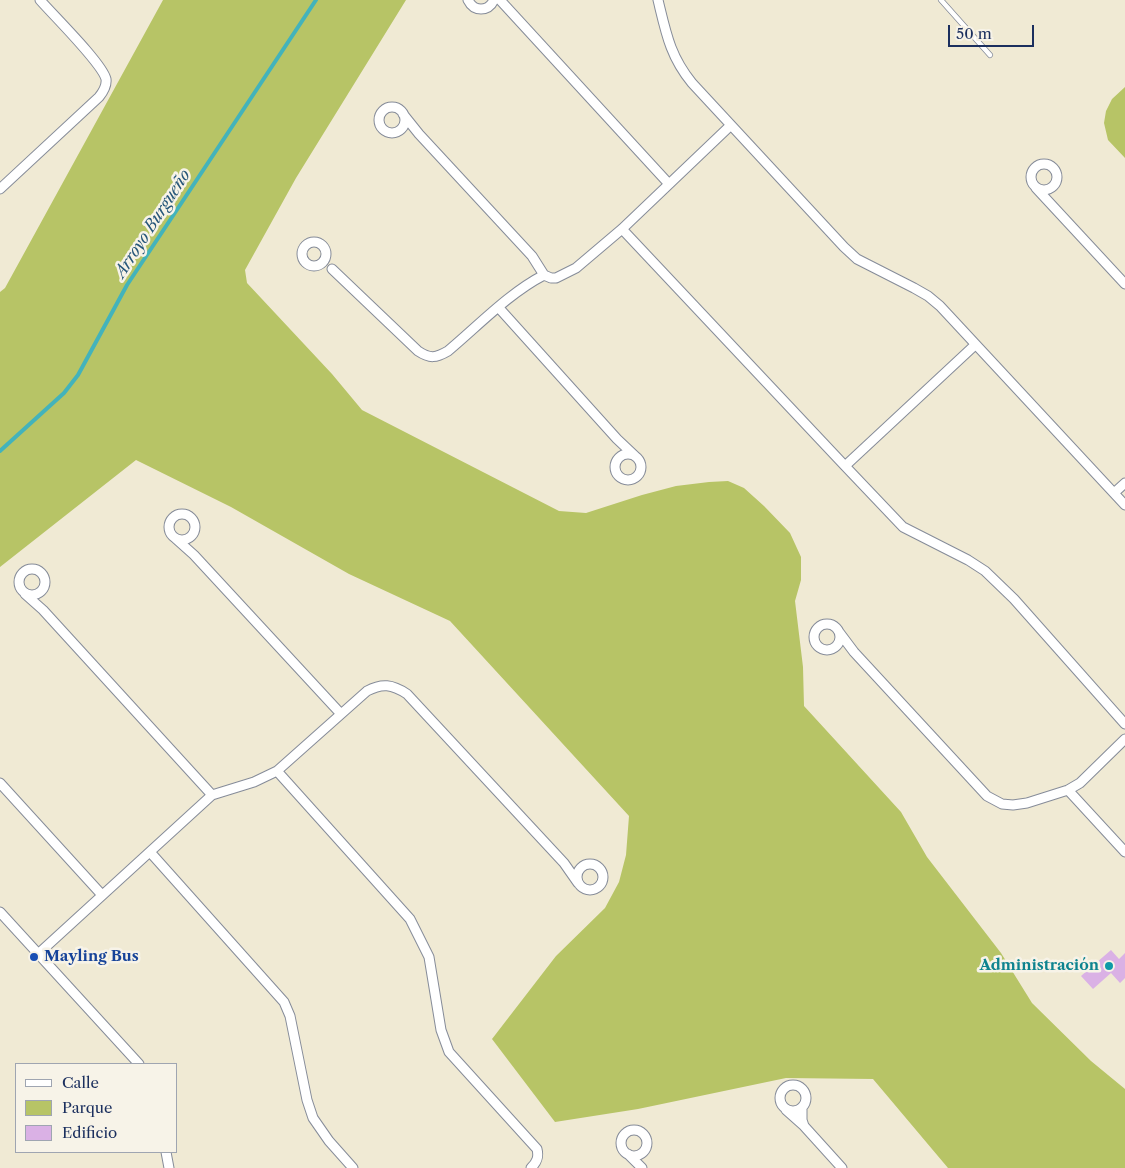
<!DOCTYPE html>
<meta charset="utf-8">
<style>
body{margin:0}
#map{position:relative;width:1125px;height:1168px;overflow:hidden;background:#f0ead4;font-family:"Libre Caslon Text",serif}
canvas{display:block}
.legend{position:absolute;left:15px;top:1063px;width:162px;height:90px;box-sizing:border-box;background:#f7f3e8;border:1px solid #9fa5b1;margin:0;padding:6px 9px;list-style:none;font-size:15px;color:#1b2f5e}
.legend li{display:flex;align-items:center;gap:10px;height:25px}
.legend b{width:25px;border:1px solid #9fa5b1}
.scale{position:absolute;left:948px;top:25px;width:86px;height:22px;box-sizing:border-box;border:2px solid #1b2f5e;border-top:0;padding-left:6px;font-size:15px;line-height:18px;white-space:nowrap;color:#1b2f5e;-webkit-text-stroke:4px #f7f3e8;paint-order:stroke}
</style>
<div id="map">
<canvas width="1125" height="1168"></canvas>
<ul class="legend">
<li><b style="height:6px;background:#fff"></b>Calle</li>
<li><b style="height:14px;background:#b7c466"></b>Parque</li>
<li><b style="height:14px;background:#dab1e5"></b>Edificio</li>
</ul>
<div class="scale">50 m</div>
</div>
<script>
const context = document.querySelector('canvas').getContext('2d');
context.lineJoin = 'round';
function paint(path, color) { context.fillStyle = color; context.fill(path, 'evenodd'); }
function stroke(path, color, width, dash) { context.strokeStyle = color; context.lineWidth = width; context.lineCap = dash ? 'butt' : 'round'; context.setLineDash(dash || []); context.stroke(path); }
function write(font, color, halo, rows, align = 'center') {
  context.font = font + ' "Libre Caslon Text",serif'; context.lineWidth = 5; context.setLineDash([]); context.textBaseline = 'middle'; context.strokeStyle = halo; context.fillStyle = color; for (const [text, x, y, turn = 0] of rows) {
    context.save(); context.translate(x, y); context.rotate((+turn || 0) * Math.PI / 180); context.textAlign = isNaN(turn) ? turn : align; if (halo) context.strokeText(text, 0, 0); context.fillText(text, 0, 0); context.restore();
  }
}
const green = new Path2D(`
 M163,0H406L296,178L245,270L247,283L332,374L362,410L559,511L586,513L642,495L676,486L709,482L728,481L744,488L764,506L790,533L801,557V580L795,601L803,667L804,706L901,812L927,857L1001,953L1032,1003L1091,1061L1125,1089V1168H948L873,1079L786,1078L638,1109L555,1122L492,1039L556,956L605,908L619,882L626,855L629,816L450,621L349,574L231,507L136,460L0,567V292L5,288Z
 M1125,87V158L1108,140L1104,123L1106,111L1112,99Z`);
const stream = new Path2D(`
 M0,451L64,393L78,375L127,285L316,0`);
const building = new Path2D(`
 M1111,950L1119,959L1125,953V978L1120,983L1111,973L1093,989L1081,976Z`);
const service = new Path2D(`
 M941,0L990,55`);
const minor = new Path2D(`
 M468,0C474,12 488,12 494,0
 M500,0L669,184
 M658,0C666,33 670,56 692,83L844,247L857,259L914,288L928,296L940,306L1125,505
 M379 120a13 13 0 1 1 26 0a13 13 0 1 1-26 0Z
 M403,114L419,134L532,256L544,275L551,278H556L576,268L622,229L731,125
 M1031 177a13 13 0 1 1 26 0a13 13 0 1 1-26 0Z
 M1036,188L1125,284
 M0,189L99,97C103,92 107,86 106,79C102,63 53,15 40,0
 M622,229L845,466
 M302 254a12 12 0 1 1 24 0a12 12 0 1 1-24 0Z
 M332,269L418,351C430,359 436,358 448,351C478,326 509,293 544,275
 M499,308L617,439L635,456
 M975,345L845,466L903,527L968,560L985,571L1014,599L1125,724
 M615 467a13 13 0 1 1 26 0a13 13 0 1 1-26 0Z
 M1114,493L1125,483
 M169 527a13 13 0 1 1 26 0a13 13 0 1 1-26 0Z
 M175,538L194,555L341,714
 M19 582a13 13 0 1 1 26 0a13 13 0 1 1-26 0Z
 M25,594L43,610L212,795
 M814 637a13 13 0 1 1 26 0a13 13 0 1 1-26 0Z
 M839,632L854,652L987,796L1002,804L1013,805L1027,803L1068,790L1080,783L1125,739
 M277,771L410,919L429,957L441,1030L449,1052L537,1149C539,1157 537,1162 531,1168
 M0,783L102,895
 M1068,790L1125,852
 M150,852L284,1002L290,1016L307,1100L313,1118L329,1141L353,1168
 M577 877a13 13 0 1 1 26 0a13 13 0 1 1-26 0Z
 M0,912L139,1064
 M38,954L212,795L254,782L277,771L367,691C382,683 392,684 407,694L564,863L578,883
 M780 1098a13 13 0 1 1 26 0a13 13 0 1 1-26 0Z
 M786,1110L804,1126L802,1120V1107
 M804,1126L842,1168
 M621 1143a13 13 0 1 1 26 0a13 13 0 1 1-26 0Z
 M166,1152L169,1168
 M628,1154L642,1168`);
const markers = [
 [34,957,5,"#1a4fb4"],
 [1109,966,5,"#0f9aa8"]
];
const transitNames = [
 ["Mayling Bus",44,957]
];
const cultureNames = [
 ["Administración",1099,966]
];
const waterNames = [
 ["Arroyo Burgueño",153,224,-57]
];
paint(green, '#b7c466');
stroke(stream, '#43b3bb', 4);
paint(building, '#dab1e5');
stroke(service, '#868c99', 6);
stroke(minor, '#868c99', 11);
stroke(service, '#fff', 4.5);
stroke(minor, '#fff', 9);
for (const [x, y, r, color] of markers) { const dot = new Path2D(); dot.arc(x, y, r, 0, 2 * Math.PI); context.fillStyle = color; context.fill(dot); stroke(dot, '#f7f3e8', 2); }
write('bold 15px', '#164399', '#f7f3e8', transitNames, 'left');
write('bold 15px', '#0d838f', '#f7f3e8', cultureNames, 'right');
write('italic 16px', '#27577a', '#f7f3e8', waterNames);
</script>
